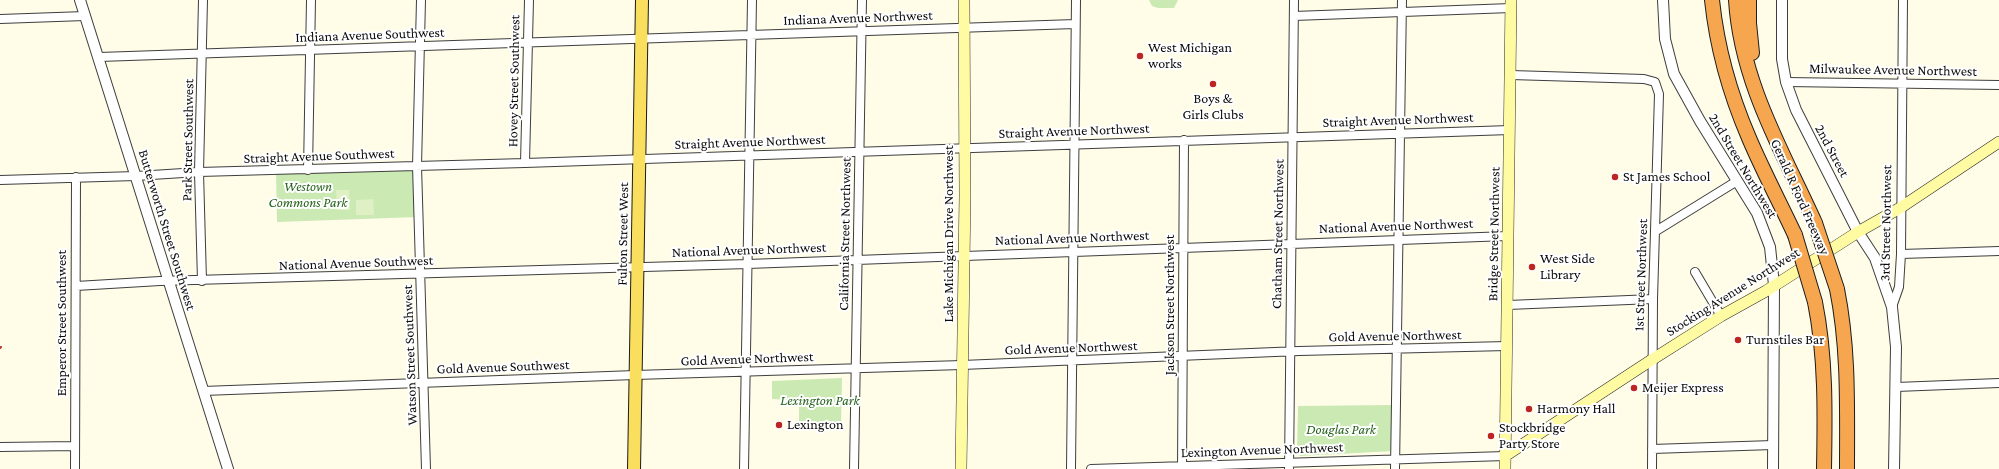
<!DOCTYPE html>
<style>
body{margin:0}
canvas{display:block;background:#fffce8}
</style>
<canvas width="1999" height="469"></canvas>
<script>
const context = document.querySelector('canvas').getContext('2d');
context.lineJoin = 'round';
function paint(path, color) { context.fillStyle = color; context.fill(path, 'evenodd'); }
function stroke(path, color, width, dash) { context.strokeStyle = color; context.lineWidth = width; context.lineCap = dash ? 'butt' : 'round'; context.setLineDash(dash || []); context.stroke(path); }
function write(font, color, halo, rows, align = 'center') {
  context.font = font + ' "Crimson Pro",serif'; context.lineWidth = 4; context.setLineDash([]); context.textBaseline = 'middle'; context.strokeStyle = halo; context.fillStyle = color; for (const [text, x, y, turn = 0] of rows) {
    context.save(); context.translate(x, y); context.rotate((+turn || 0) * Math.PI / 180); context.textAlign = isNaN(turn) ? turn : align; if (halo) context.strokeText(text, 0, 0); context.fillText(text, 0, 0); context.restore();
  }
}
const green = new Path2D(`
 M1149,0H1178L1174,8H1158L1152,6Z
 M417,166L418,217L277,222L276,170Z
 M842,378L841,424L799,423V407L790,400L772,399V381Z
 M1394,405V451L1300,456L1297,452L1298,406Z`);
const pitch = new Path2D(`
 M336,190H349L350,210H337Z
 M373,199L374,215H356V200Z`);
const minor = new Path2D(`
 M421,0L417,166L426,469
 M1294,16L1511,8
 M0,19L85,16
 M99,57L1075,24
 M1511,75L1644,79L1655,82L1659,94L1653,299L1652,469
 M1786,82L1999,85
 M525,163L529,0
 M308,170L311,0
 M0,180L136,176L199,172L525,163L1510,130
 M1656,231L1737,181
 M1901,254L1999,251
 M1695,272L1721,316
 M202,281L199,172L203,0
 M76,286L160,281L748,264L1508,236
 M1508,305L1653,299
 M1892,307L1899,287L1901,254L1903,0
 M1896,387L1999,383
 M203,391L635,375L962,365L1299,351L1507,346
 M0,447L75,446
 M1652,449L1773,445
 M75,469L76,177
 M744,469L752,0
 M854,469L862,0
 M1071,469L1076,0
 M1091,469L1505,456
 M1182,469L1184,140
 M1289,469L1294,0
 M1395,469L1402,0`);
const tertiary = new Path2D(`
 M80,0L228,469
 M1663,0L1665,39L1674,74L1700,121L1757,213L1770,247L1774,285L1773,469
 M1782,0V59L1786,82L1796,110L1858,232L1875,258L1892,307L1896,347L1894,469`);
const secondary = new Path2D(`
 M1505,456L1653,359L1721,316L1766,291L1858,232L1900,208L1999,142
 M961,469L965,195L964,0
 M1505,469L1511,0`);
const primary = new Path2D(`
 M634,469L642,0`);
const motorway = new Path2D(`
 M1712,0C1717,48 1730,94 1749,138C1763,171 1780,203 1795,235
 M1736,0C1741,82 1782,150 1815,223
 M1749,0V23L1752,53
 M1837,289C1849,349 1847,408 1847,469
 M1815,302C1826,357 1825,413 1824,469`);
const rail = new Path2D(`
 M0,348L1,347`);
const motorwayBridge = new Path2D(`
 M1815,223L1837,289
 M1795,235L1815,302`);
const markers = [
 [1140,56,4,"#bb2522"],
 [1213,84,4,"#bb2522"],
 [1615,177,4,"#bb2522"],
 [1532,267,4,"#bb2522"],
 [1738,340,4,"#bb2522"],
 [1634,388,4,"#bb2522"],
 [1529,409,4,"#bb2522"],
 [779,425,4,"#bb2522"],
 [1491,436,4,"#bb2522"]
];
const streetNames = [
 ["Indiana Avenue Northwest",858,18,-2],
 ["Indiana Avenue Southwest",370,35,-2],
 ["Milwaukee Avenue Northwest",1893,70,1],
 ["Hovey Street Southwest",514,81,-89],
 ["Straight Avenue Northwest",1398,120,-2],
 ["Straight Avenue Northwest",1074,131,-2],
 ["Park Street Southwest",188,140,-89],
 ["Straight Avenue Northwest",750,142,-2],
 ["2nd Street",1832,151,62],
 ["Straight Avenue Southwest",319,156,-2],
 ["2nd Street Northwest",1743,166,59],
 ["Gerald R Ford Freeway",1800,197,66],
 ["3rd Street Northwest",1886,223,-89],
 ["National Avenue Northwest",1396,226,-2],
 ["Butterworth Street Southwest",167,230,73],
 ["Fulton Street West",623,234,-89],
 ["California Street Northwest",845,234,-89],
 ["Lake Michigan Drive Northwest",949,234,-90],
 ["Chatham Street Northwest",1278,234,-89],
 ["Bridge Street Northwest",1494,234,-89],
 ["National Avenue Northwest",1072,238,-2],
 ["National Avenue Northwest",749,250,-2],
 ["National Avenue Southwest",356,263,-2],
 ["1st Street Northwest",1641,275,-88],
 ["Stocking Avenue Northwest",1733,292,-32],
 ["Jackson Street Northwest",1170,305,-90],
 ["Emperor Street Southwest",62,323,-90],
 ["Gold Avenue Northwest",1395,336,-1],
 ["Gold Avenue Northwest",1071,348,-2],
 ["Watson Street Southwest",410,355,-92],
 ["Gold Avenue Northwest",747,359,-2],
 ["Gold Avenue Southwest",503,367,-2],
 ["Lexington Avenue Northwest",1262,450,-2]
];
const poiNames = [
 ["West Michigan",1148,48],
 ["works",1148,64],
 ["Boys &",1213,99,"center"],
 ["Girls Clubs",1213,115,"center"],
 ["St James School",1623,177],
 ["West Side",1540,259],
 ["Library",1540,275],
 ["Turnstiles Bar",1746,340],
 ["Meijer Express",1642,388],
 ["Harmony Hall",1537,409],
 ["Lexington",787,425],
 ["Stockbridge",1499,428],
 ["Party Store",1499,444]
];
const parkNames = [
 ["Westown",308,187],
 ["Commons Park",308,203],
 ["Lexington Park",820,401],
 ["Douglas Park",1341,430]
];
paint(green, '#cbe9b3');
paint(pitch, '#def0c4');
stroke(minor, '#3e3e3e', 10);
stroke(tertiary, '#3e3e3e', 12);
stroke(secondary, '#2d2d2d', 12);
stroke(primary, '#1c1c1c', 14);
stroke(motorway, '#1c1c1c', 16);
stroke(minor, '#fff', 8);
stroke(tertiary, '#fff', 10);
stroke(secondary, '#fffba3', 11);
stroke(primary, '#fade5d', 12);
stroke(motorway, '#f6a64f', 14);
stroke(rail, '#bb2522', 2);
stroke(motorwayBridge, '#1c1c1c', 16, []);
stroke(motorwayBridge, '#f6a64f', 14);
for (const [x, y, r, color] of markers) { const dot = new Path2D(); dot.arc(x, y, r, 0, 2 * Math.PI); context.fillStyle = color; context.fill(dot); stroke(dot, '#fff', 1.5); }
write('14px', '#0b0b0b', '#fff', streetNames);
write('14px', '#0b0b0b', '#fff', poiNames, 'left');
write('italic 14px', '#26621b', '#fff', parkNames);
</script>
